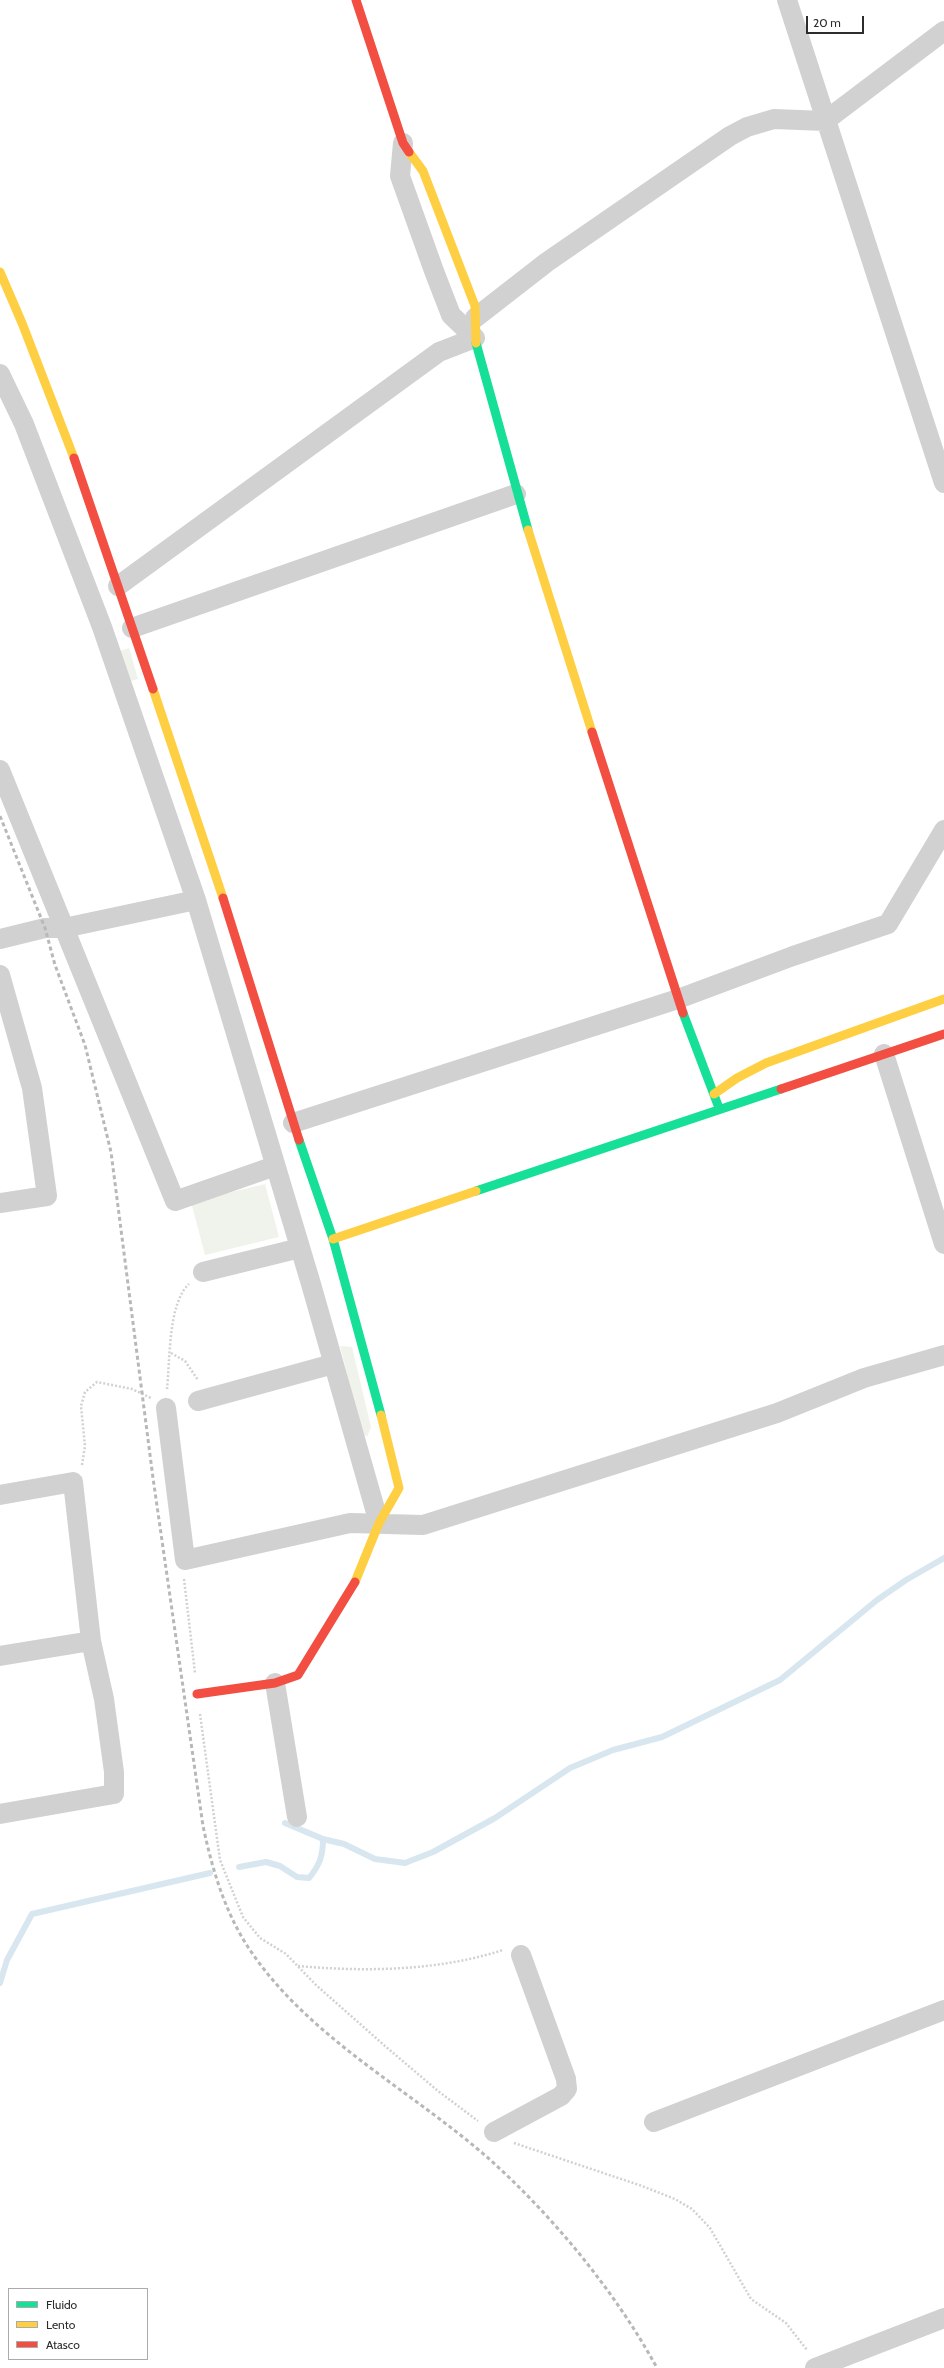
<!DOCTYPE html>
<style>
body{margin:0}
#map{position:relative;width:944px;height:2368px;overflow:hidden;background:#fff;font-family:Cabin,sans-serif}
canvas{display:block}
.legend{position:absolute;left:8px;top:2288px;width:140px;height:72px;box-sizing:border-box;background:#fff;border:1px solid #ababab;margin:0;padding:5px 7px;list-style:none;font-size:12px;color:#2c2c2c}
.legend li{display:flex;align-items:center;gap:8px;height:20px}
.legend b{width:20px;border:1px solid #ababab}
.scale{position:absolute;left:806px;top:16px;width:58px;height:18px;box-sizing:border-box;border:2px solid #2c2c2c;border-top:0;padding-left:5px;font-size:12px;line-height:14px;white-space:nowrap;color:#2c2c2c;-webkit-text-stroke:3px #fff;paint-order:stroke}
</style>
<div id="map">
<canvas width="944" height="2368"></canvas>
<ul class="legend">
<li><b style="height:5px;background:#16e098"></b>Fluido</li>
<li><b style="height:5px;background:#ffcf43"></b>Lento</li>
<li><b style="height:5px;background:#f24e42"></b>Atasco</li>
</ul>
<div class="scale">20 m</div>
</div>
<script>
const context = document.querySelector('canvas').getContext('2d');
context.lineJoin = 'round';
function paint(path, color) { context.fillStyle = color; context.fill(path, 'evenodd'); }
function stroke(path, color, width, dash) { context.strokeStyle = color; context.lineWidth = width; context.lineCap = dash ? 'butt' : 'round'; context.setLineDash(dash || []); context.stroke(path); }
const green = new Path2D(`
 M129,648L138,679L131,681L120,651Z
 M265,1184L279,1237L205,1255L191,1202Z
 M340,1346L352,1347L371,1427L367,1437L362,1433Z`);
const stream = new Path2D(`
 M285,1823L323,1839
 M239,1867L266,1862L280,1866L297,1877L309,1878C320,1865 323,1855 323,1839L344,1844L375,1859L405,1863L433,1852L495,1818L570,1768L613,1750L662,1737L780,1680L877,1600L906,1580L944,1558
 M0,1983L7,1960L32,1914L210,1873`);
const path = new Path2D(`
 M171,1353L185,1361L198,1380
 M167,1389C170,1361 168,1303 189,1284
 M82,1465L85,1446L81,1406L85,1392L97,1382L132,1389L151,1398
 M184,1579L195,1673
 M200,1714L220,1860L243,1917L260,1938L286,1954L316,1985L385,2046L438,2091L478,2121
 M298,1966C366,1972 438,1971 503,1950
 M514,2143L642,2186L675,2199L692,2209L710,2228L751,2299L786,2323L807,2350`);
const street = new Path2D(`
 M787,0L944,483
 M475,318L547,262L730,136L747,127L774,119L825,121L944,31
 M0,374L24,424L102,627L196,900L311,1284L379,1523
 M118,586L439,352L475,338L451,315L434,271L400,176L403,143
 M132,628L516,494
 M0,770L175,1201L275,1166
 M0,939L45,928H64L196,900
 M0,975L32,1088L47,1196L0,1203
 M884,1054L944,1244
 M293,1123L678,999L793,956L888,924L944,830
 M203,1272L300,1248
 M198,1401L333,1364
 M166,1408L185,1560L350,1523L423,1525L777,1413L864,1378L944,1355
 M0,1495L73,1482L91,1641L104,1699L114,1772V1794L0,1814
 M0,1656L91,1641
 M275,1683L297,1817
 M654,2122L944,2010
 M494,2132L561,2096L567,2089L566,2079L521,1955
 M815,2368L944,2318`);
const fast = new Path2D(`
 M476,343L528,530
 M683,1013L719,1108
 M299,1140L333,1239L381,1415
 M476,1191L781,1089`);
const slow = new Path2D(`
 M409,152L423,171L475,306L476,343
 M0,272L22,323L74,458
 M528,530L592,732
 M153,689L223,898
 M714,1094L737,1078L766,1063L944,999
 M333,1239L476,1191
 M355,1582L379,1523L399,1488L381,1415`);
const jam = new Path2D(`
 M356,0L403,143L409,152
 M74,458L153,689
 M592,732L683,1013
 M223,898L299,1140
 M781,1089L944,1034
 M197,1694L275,1683L298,1675L355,1582`);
const rail = new Path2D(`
 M0,816L45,928L55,965L85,1045L111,1152L153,1478L203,1826C212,1868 224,1910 248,1947C306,2036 409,2089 487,2157C552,2215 615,2291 657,2368`);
paint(green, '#f0f3eb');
stroke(stream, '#d8e6ef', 6);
stroke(path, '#d1d1d1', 2.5, [2, 2]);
stroke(street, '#d1d1d1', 20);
stroke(fast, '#16e098', 9);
stroke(slow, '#ffcf43', 9);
stroke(jam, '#f24e42', 9);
stroke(rail, '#b8b8b8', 3, [4, 3]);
</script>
